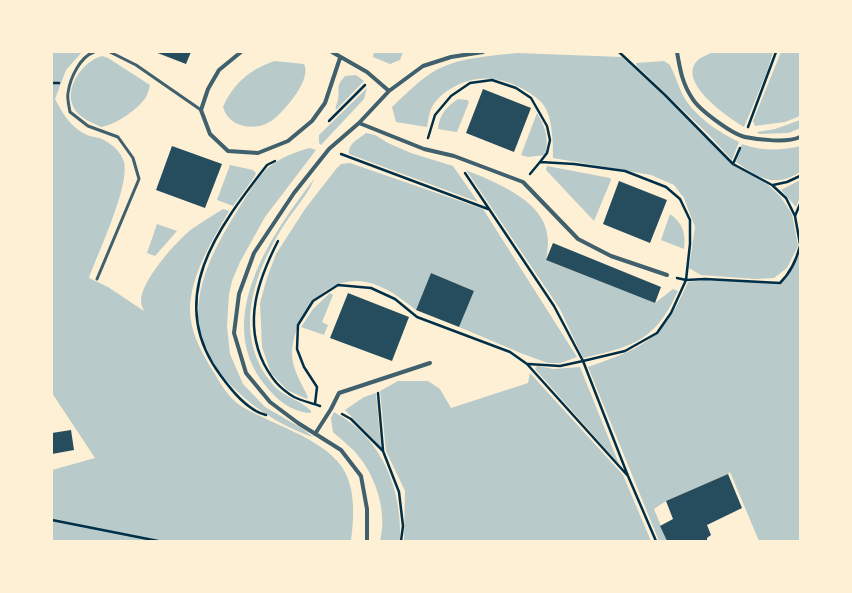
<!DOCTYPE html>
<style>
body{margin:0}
#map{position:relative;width:852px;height:593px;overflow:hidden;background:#fdf0d5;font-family:"Sofia Sans Condensed",sans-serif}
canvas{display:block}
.frame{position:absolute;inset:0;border:53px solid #fdf0d5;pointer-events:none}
</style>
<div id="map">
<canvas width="852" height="593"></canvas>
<div class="frame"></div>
</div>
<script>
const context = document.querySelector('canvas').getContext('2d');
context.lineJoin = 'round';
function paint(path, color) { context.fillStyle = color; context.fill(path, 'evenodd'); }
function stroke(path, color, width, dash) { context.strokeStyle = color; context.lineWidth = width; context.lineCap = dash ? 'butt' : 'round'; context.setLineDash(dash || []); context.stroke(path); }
const green = new Path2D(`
 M52,52H82L66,70L55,99C63,114 71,128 87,135C92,137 99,137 104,140C113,145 121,152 124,162C130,186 98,253 89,278L108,287L144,311C143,308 141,305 141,302C140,282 176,241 192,229C202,222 213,215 223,209L229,211C212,241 191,274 190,309C190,333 203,355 215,374C221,385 230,399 241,406C272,425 321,437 342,467C356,488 354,518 351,541H52V470L95,458L52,393Z
 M374,52H403L400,60L390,64L373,57Z
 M713,52H773L767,72L744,127C729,118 677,83 697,61C700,57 708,55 713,52Z
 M781,52H800V116L785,122L755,126L753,121Z
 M517,53L622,57L660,92L733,164L767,184L780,196L792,214L798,246L787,268L774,278L756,279L701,275L689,268L695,227L684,198L674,185L651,175L553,158C553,143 553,114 541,102C529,90 508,80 491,79C470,76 441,89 431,109C429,114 428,121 427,127L396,122L392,107C406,94 421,78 438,69C462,57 491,56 517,53Z
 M102,56L108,58L150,85C149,90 147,96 144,100C135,111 115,125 101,127C91,122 79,118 74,108C63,88 83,61 102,56Z
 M275,61L304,64C312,79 286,109 274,119C258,132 229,129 223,107C233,84 250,69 275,61Z
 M664,61L670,65C676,77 680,92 687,102C701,121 719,132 739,142L732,160L708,134L637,66L636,63Z
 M356,75L364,81L336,110C335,106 337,104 338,100C340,88 335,87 345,76Z
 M367,88L364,99L321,145L319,143V135Z
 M458,99L467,100L469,102L457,132L438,129C439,115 447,106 458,99Z
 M537,113C546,128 549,139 545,155L528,157L521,155Z
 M800,120V128L789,133L759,134L757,132L775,129Z
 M366,133L375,135L388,143L411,153L453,166L478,202L349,154C348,143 359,139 366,133Z
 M742,144C761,151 781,151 800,146V172C774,189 758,177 736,162Z
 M310,148L316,150L265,217L240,262L232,281L229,294L227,326L230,354L243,384L265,407L303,429L313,437C264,421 194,369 198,311C200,275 216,246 234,216C242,203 259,175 269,167C280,158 297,151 310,148Z
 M350,163L483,209L577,357L561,363H548L523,354L459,327L474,291L431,273L416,310C400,298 386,286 366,282C324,274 293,317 292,354C292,369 302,384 308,397L307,399L287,390L271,373L262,347L260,303L267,278L276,254L305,209L336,169L341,164Z
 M230,165L253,170L256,173C255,178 237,200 233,206L217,200Z
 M547,166L610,178L611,180L594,221L546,170Z
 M466,170C492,181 538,198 546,229C549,239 548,249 546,260L655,303L673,289L678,291C655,341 634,346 583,358L560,309Z
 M314,179C308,195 295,208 286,222C255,269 232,332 270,381C281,397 300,399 311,411V413C291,412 277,400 265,385C212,319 272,234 314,179Z
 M800,180V197L796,207L781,190Z
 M670,214C683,223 686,234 684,249L661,240Z
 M157,224L177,231L155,256L147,253Z
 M800,246V541H759L730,472L728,474L666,501L654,509L667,541H659L588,367C645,347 663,340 688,282L705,280L780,283L788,275Z
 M330,293L333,295L322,322L328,325L324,335L301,327L313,309Z
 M537,366L554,369L580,367L619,464L535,369Z
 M530,373L623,475L651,541H404L405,491L386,451L380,391L398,381H428L440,389L451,408L528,383Z
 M376,393L381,447L345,410L364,397Z
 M334,412C382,438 402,488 400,541H380C387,515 378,484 363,462C355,450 343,441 333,432L331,418Z`);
const building = new Path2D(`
 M155,52H191L186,64Z
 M483,89L531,108L514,152L466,133Z
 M172,146L222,164L205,208L156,190Z
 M619,181L667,200L650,243L603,224Z
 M553,243L661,287L655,303L546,260Z
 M431,273L474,291L459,327L416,310Z
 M348,293L409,317L392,361L330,338Z
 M71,430L74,450L52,454V433Z
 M728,474L742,508L707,525L711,535L707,538V541H667L660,526L673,519L666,501Z`);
const path = new Path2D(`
 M619,52L665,95L733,164L772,185L786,198L795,216
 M52,83H59
 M329,121L365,85
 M748,127L776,52
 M428,138L435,115L451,96L470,83L492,80L516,88L531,98L547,126L550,140L547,153L540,162
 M341,154L488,209
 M733,164L740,148
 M465,173L554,306L583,361L628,476L656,541
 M773,185L787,182L800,176
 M800,204L795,216L800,244
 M278,241C258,280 243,322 264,364C272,379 279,388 294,397C302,401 312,403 320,406
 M677,278L686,280L705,279L780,283C791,272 796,261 800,246
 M528,364L560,366L583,361L625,351L657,333L671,313L686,280L690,244V220L680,199L666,187L625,171L574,164L540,162L530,174
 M378,393L383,450
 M315,404L317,387L304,367L297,349L298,325L313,301L338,285L371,288L395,299L417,317L510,352L527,364L628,476
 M342,414L351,419L383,451L399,492L403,526L401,541
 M266,415C248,411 232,391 221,376C163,299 218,228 267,165L275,161
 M52,520L158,541`);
const service = new Path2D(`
 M94,52C80,57 70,78 68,93C67,99 69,106 70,112L88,126L118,137L133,158L139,179L97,279
 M110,52L136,65L201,110`);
const minor = new Path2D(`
 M241,52L219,70L208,89L201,110L210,134L228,151L258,153L288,141L312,121L325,103L340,58
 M332,52L367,72L389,91
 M677,52C680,69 682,83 692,98C699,110 732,134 745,137C759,140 788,143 800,137
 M359,123L424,149L454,156L523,182L578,239L611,256L667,275
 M315,434L331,409L339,393L430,363
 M367,541V509L361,476L341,450L298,423L270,402L246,373L234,333L239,294L254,253L294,193L329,149L359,123L389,91L423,66L451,57L483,52`);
paint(green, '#b9caca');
paint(building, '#264d5e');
stroke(path, '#003049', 2.5);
stroke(service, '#3f606c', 3);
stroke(minor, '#3f606c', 4);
</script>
